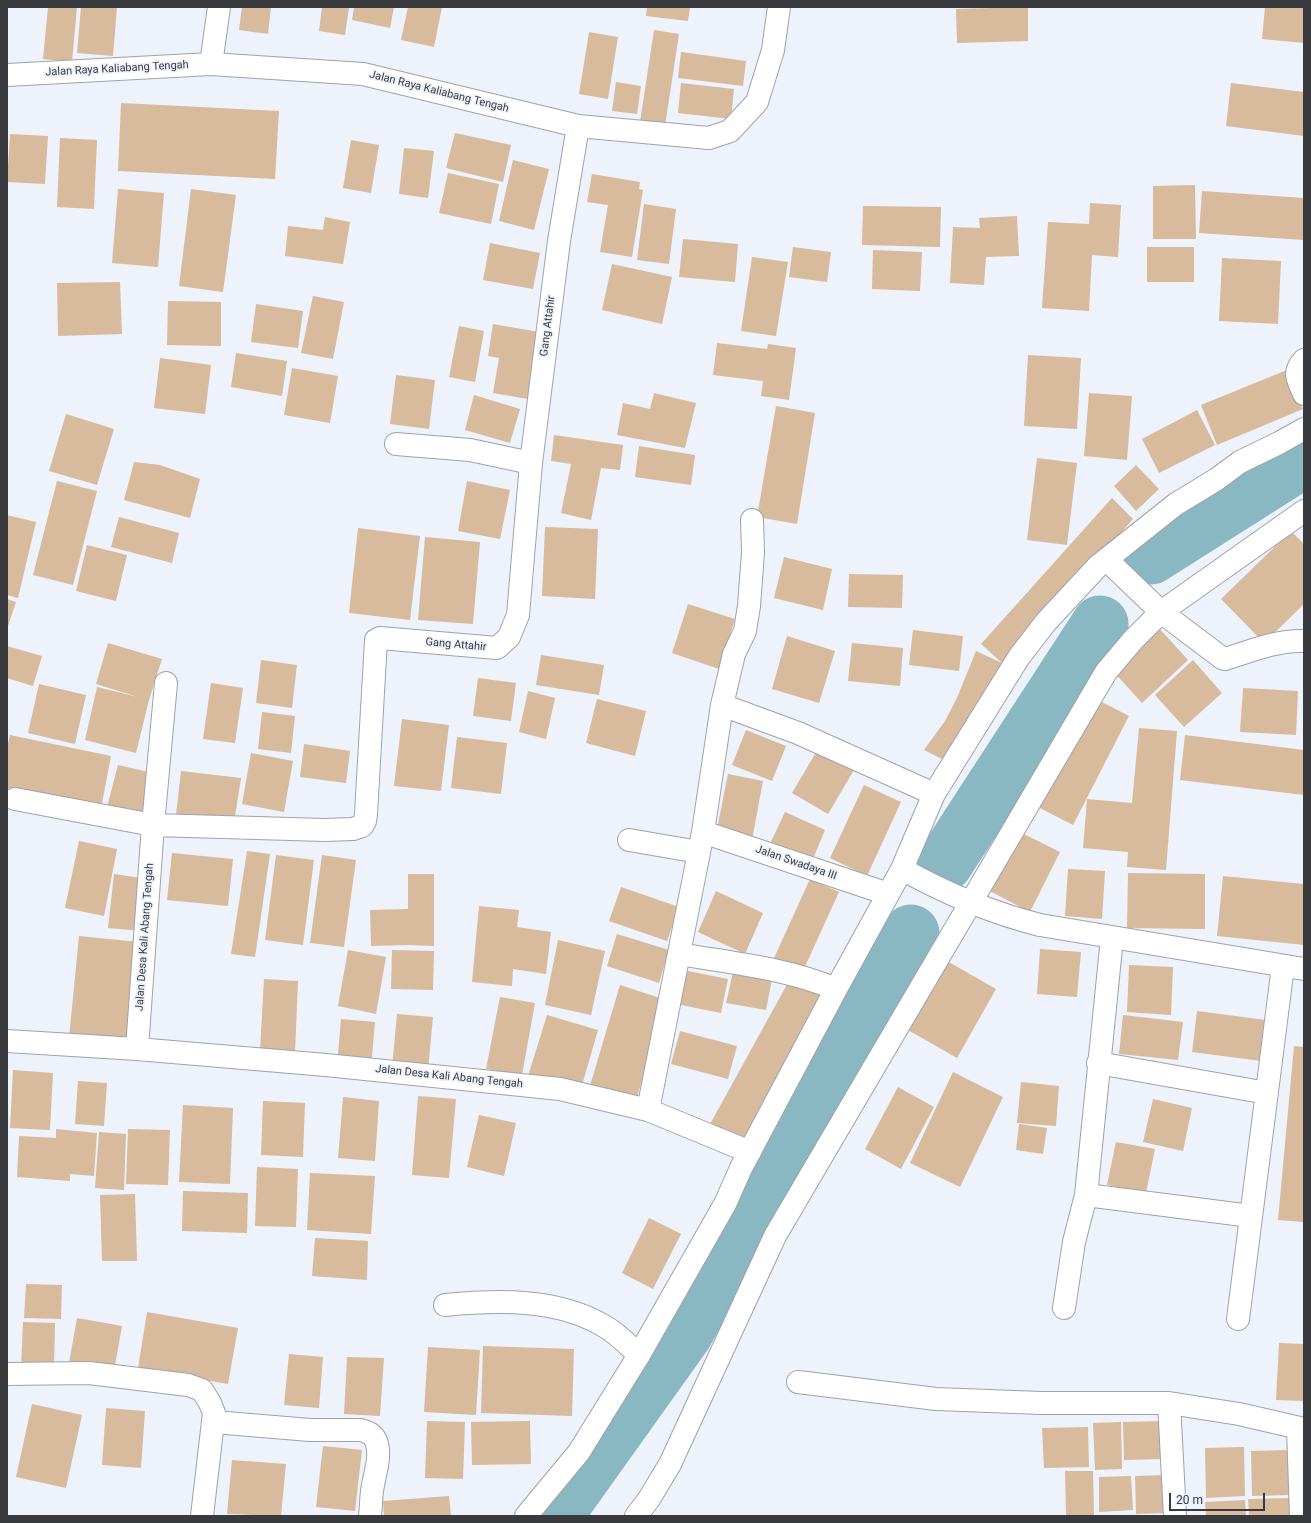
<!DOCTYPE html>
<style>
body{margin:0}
#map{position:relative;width:1311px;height:1523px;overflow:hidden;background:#edf2fb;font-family:Roboto,sans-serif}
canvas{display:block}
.frame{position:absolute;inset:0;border:8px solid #393a3e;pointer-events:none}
.scale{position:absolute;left:1169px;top:1493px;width:96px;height:18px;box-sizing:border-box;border:2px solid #393a3e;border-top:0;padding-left:5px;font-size:12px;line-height:14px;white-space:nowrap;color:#393a3e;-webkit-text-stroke:3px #edf2fb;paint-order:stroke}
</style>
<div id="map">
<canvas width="1311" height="1523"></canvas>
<div class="frame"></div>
<div class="scale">20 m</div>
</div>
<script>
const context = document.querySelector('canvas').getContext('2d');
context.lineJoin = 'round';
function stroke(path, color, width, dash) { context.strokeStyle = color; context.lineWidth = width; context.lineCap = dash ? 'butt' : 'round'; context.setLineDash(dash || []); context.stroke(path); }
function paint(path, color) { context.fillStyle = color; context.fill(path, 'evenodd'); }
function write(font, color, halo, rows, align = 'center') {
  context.font = font + ' Roboto,sans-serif'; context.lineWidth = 3.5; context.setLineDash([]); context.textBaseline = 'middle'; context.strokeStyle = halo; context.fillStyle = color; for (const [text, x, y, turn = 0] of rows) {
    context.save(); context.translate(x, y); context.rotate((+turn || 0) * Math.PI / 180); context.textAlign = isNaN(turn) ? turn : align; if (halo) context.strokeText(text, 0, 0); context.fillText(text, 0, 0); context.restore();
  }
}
const river = new Path2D(`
 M1151,556L1304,459
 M944,864L1100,624
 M554,1516L684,1334L911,933`);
const building = new Path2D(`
 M48,7H77L72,62L43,59Z
 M81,7H117L113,56L77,53Z
 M242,7H271L268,34L239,30Z
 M322,7H349L345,35L319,31Z
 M354,7H394L390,28L352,20Z
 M408,7H442L434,47L401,40Z
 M647,7H690L688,21L646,16Z
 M1028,7V41L957,43L956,9Z
 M1265,7H1304V43L1262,39Z
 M654,30L679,34L665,126L640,122Z
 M589,32L618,37L608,99L579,94Z
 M681,52L746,61L743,86L678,78Z
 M616,82L641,86L637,114L612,111Z
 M681,83L734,89L731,119L678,113Z
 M1231,83L1304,92V136L1226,126Z
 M121,103L279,111L275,179L118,171Z
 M455,133L511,145L503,182L446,168Z
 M10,134L48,136L45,184L7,182Z
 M60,138L97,140L94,209L57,207Z
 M351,140L379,145L371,193L343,188Z
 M404,148L434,151L428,198L399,194Z
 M513,160L549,169L534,230L499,221Z
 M448,173L499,184L491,224L439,213Z
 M592,174L640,182L639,189L643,190L632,257L600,252L608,205L587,202Z
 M1195,185L1196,239H1153V186Z
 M118,189L164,193L158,267L112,263Z
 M191,189L236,195L223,292L179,286Z
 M1202,191L1304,198V240L1199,233Z
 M1090,203L1121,205L1118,257L1092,255L1089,311L1042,308L1048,222L1089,224Z
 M644,204L676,209L669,264L637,260Z
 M863,206L941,207L940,247L862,245Z
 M1017,216L1019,256L986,257L984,285L950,283L953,227L980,228L979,218Z
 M325,217L350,222L343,264L285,256L288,226L323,230Z
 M683,239L738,244L735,282L679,277Z
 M490,243L540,253L533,289L483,280Z
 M793,247L831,252L827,282L789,277Z
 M1147,247H1194V282H1147Z
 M873,250L922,252L920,291L872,289Z
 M752,257L788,262L776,336L741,331Z
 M1222,258L1281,261L1278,324L1219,321Z
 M612,264L672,277L662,324L602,310Z
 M120,282L122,334L58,336L57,283Z
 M313,296L344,302L333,359L301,353Z
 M168,301L221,302V346L167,345Z
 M256,304L303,311L298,348L251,342Z
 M493,324L539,332L528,399L493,393L499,358L488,356Z
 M459,326L484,331L475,382L449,377Z
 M717,343L767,349L768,344L796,348L789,400L761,396L763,381L713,375Z
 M236,353L287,361L282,396L231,387Z
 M1028,355L1081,358L1077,429L1024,426Z
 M160,358L211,365L205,414L154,408Z
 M292,368L338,376L330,423L284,415Z
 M1287,370L1303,409L1217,445L1201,405Z
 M396,375L435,380L429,429L390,424Z
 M654,393L696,403L685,448L617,435L623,403L650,409Z
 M1089,393L1132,396L1127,460L1084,456Z
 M474,395L520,409L510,443L465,430Z
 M776,406L815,413L797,524L757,517Z
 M1197,410L1215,445L1159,473L1142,439Z
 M66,414L114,429L97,485L49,471Z
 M554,435L623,445L620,470L601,468L591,520L561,513L571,464L551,461Z
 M639,446L695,455L691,485L635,477Z
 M1037,458L1077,463L1067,545L1027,540Z
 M134,462L160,465L200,479L190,518L124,500Z
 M1136,465L1159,489L1136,511L1114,486Z
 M57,481L97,491L73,585L33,575Z
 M467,481L510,490L500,539L458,531Z
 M1112,498L1133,519L1068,595L946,761L924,750L945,721L957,698L976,651L1002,663L981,644Z
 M7,515L36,522L18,598L7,595Z
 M119,517L179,533L172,563L111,547Z
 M545,527L598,529L595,599L542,596Z
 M358,528L420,536L410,620L349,613Z
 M1291,531L1304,544V604L1264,643L1221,599Z
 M425,537L480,542L473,624L418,620Z
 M87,545L127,555L116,601L76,591Z
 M784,557L832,569L823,610L774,598Z
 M849,574L903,575L902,608L848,607Z
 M7,599L16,602L7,629Z
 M688,604L735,619L719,669L672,653Z
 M1158,627L1188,660L1142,703L1112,670Z
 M913,630L963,636L959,671L909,665Z
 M787,636L835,651L819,703L772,689Z
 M108,643L162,659L149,700L136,753L85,740L97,687L138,697L96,684Z
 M852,643L903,648L900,686L848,681Z
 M7,646L42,656L33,686L7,678Z
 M541,655L604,665L599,695L536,685Z
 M261,660L297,665L292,708L256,703Z
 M1193,660L1222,693L1184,727L1155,695Z
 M478,678L516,683L511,721L473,716Z
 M211,683L243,688L235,743L203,739Z
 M39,684L86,695L75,744L28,733Z
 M1243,688L1298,691L1296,735L1240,732Z
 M528,691L555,698L546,739L519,732Z
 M1092,697L1129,716L1073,825L1036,806Z
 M597,699L646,711L635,756L586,743Z
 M262,712L295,716L291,753L258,749Z
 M402,719L449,725L441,791L394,786Z
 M1139,728L1177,731L1166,870L1127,867L1128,852L1083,848L1087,799L1132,803Z
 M746,730L786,746L772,781L732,765Z
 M10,735L111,756L101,808L7,788V748Z
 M1185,735L1304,750V795L1180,780Z
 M457,737L507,743L501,794L451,788Z
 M304,744L350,751L346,783L300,777Z
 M818,749L854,770L828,814L792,793Z
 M251,753L293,761L284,812L242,804Z
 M118,765L153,773L142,817L107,807Z
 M181,771L241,778L234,823L176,815Z
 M728,774L763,781L752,840L716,834Z
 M864,785L901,802L867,876L830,858Z
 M785,812L825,830L810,866L768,848Z
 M1016,830L1060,852L1030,912L986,889Z
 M79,841L117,849L104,916L65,908Z
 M247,851L270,854L255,957L231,954Z
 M172,853L233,859L228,906L167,900Z
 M276,855L314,860L303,945L265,940Z
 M322,855L356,860L344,947L310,943Z
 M1068,869L1105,871L1102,919L1065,916Z
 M1128,873L1205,874V929L1127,928Z
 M114,874L148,879L142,931L108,928Z
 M408,874H434V946L408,945L371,946L370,910L408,909Z
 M1223,876L1304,884V945L1217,936Z
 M810,879L839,892L803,971L774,958Z
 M621,887L679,907L667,941L609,921Z
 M716,891L763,913L745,954L698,932Z
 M479,906L519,910L517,927L551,932L546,974L513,969L512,986L472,982Z
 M617,934L669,950L659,983L607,966Z
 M79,936L139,942L130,1043L69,1038Z
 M558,940L605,951L591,1015L545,1005Z
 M1040,949L1081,952L1077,997L1037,994Z
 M348,950L386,957L376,1014L338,1006Z
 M392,950L434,951L433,990L391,989Z
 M947,961L996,989L957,1058L908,1030Z
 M1129,965L1173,967L1171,1015L1127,1012Z
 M683,970L728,979L721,1013L676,1004Z
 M733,972L772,979L766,1010L726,1003Z
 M264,979L298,981L295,1052L260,1050Z
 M790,979L826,997L750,1148L709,1126Z
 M620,985L666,1000L657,1034L645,1068L636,1102L589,1089Z
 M500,997L535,1003L522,1075L486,1069Z
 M1197,1011L1266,1020L1261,1061L1192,1052Z
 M397,1014L433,1017L428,1070L392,1067Z
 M547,1015L598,1030L580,1092L528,1076Z
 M1123,1015L1183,1022L1178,1060L1119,1054Z
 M341,1019L375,1022L371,1068L337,1065Z
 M680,1031L737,1046L728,1079L671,1064Z
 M1294,1046L1304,1047V1222L1278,1220Z
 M13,1070L53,1073L50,1130L10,1128Z
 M953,1072L1003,1097L960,1187L910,1163Z
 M78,1081L107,1083L104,1126L75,1124Z
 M1021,1082L1059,1086L1056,1126L1017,1123Z
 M898,1087L934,1107L901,1169L865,1149Z
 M418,1096L456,1099L449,1178L412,1175Z
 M343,1097L379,1101L375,1161L338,1158Z
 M1153,1099L1192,1108L1183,1151L1143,1142Z
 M263,1101L305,1103L303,1157L261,1155Z
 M183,1105L233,1108L230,1184L179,1182Z
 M479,1115L516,1123L504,1176L467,1167Z
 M1019,1124L1047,1128L1043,1154L1016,1150Z
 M56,1129L97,1133L94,1176L70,1174V1181L17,1177L19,1136L56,1138Z
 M128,1129L170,1130L168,1185L126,1184Z
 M99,1132L126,1134L124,1190L95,1188Z
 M1116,1142L1155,1149L1146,1193L1107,1185Z
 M257,1167L298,1169L296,1227L255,1226Z
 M310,1173L375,1176L371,1234L307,1230Z
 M183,1191L248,1193L247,1233L182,1231Z
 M135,1194L137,1261H102L100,1195Z
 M649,1218L681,1234L653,1289L622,1273Z
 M315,1238L368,1241L367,1280L312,1276Z
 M26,1284L62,1285L61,1319L24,1318Z
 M147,1312L238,1328L228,1384L138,1368Z
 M77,1318L122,1326L114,1371L69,1363Z
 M23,1322L55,1323L54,1369L21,1368Z
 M1279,1343L1304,1344V1401L1276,1400Z
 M483,1346L574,1349L572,1416L481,1413Z
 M428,1347L480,1350L476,1415L424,1412Z
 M289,1354L323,1357L319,1408L284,1405Z
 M347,1357L384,1358L380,1416L344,1414Z
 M32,1404L82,1415L66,1488L16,1477Z
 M106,1408L145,1411L141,1468L102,1465Z
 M427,1421L465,1422L463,1479L425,1478Z
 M530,1421L531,1464L472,1465L471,1422Z
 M1163,1421L1164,1459L1124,1460L1123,1422Z
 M1121,1422L1122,1469L1095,1470L1093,1423Z
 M1088,1427L1089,1467L1044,1468L1042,1428Z
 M323,1446L362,1450L355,1511L316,1507Z
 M1244,1447L1245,1496L1206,1498L1205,1448Z
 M1289,1450L1290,1495L1252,1496L1251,1451Z
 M232,1460L286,1464L281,1516L227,1514Z
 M1065,1471H1093L1094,1516H1066Z
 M1165,1475L1166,1513L1136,1514L1135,1476Z
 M1131,1476L1133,1510L1099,1512V1477Z
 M449,1496L451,1516H384L383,1501Z
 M1292,1498L1293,1516H1249L1248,1499Z
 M1245,1500L1246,1516H1206L1205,1502Z`);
const street = new Path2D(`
 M211,64L219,7
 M1304,360C1292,373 1298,379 1304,394
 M396,444L470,450L531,463
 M1107,560L1161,612L1222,658L1225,659C1251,651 1277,640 1304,641
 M722,705L798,733L934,794
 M15,799L153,825L325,830L353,829L362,826L365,821L366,814L376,640L380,638L497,648L509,637L518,615L531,463L559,241L578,126
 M703,832L888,894
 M629,840L699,852
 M902,869C945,893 992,913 1040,925L1304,969
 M679,954C731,963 787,968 836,989
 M7,1041L137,1049L326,1065L560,1089L648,1110L750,1152
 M137,1049L153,825L166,683
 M1098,1063L1267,1093
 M648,1110L703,832L722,705L734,654L745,631L749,606L753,552L752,520
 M1086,1195L1251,1216
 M445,1305C497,1300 557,1298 604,1326C617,1333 628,1345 639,1355
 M1064,1308L1074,1242L1086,1195L1112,938
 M1238,1319L1283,966
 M7,1374L89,1373L188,1385L202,1390L210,1403L214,1413L202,1516
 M798,1382L936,1399L1041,1403H1169L1239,1414L1304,1429
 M1169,1403L1175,1516
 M214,1422L310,1430H361C368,1432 373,1434 376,1441C382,1456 374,1475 372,1491C371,1499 371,1508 370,1516
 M1298,1428L1301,1516
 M526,1516L579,1452L639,1355L725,1204L741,1168L836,989L902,869L934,794L1019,657L1046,622L1098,566L1176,504L1217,479L1240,462L1279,443L1304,429
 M636,1516L649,1499L670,1464L775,1236L1106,672L1133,640L1161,612L1304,511`);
const primary = new Path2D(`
 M7,75L211,64L363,74L578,126L709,138L730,131L757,102L773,50L779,7`);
const streetNames = [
 ["Jalan Raya Kaliabang Tengah",117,69,-3],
 ["Jalan Raya Kaliabang Tengah",439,92,14],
 ["Gang Attahir",548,326,-83],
 ["Gang Attahir",456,645,5],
 ["Jalan Swadaya III",796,863,19],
 ["Jalan Desa Kali Abang Tengah",145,937,-86],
 ["Jalan Desa Kali Abang Tengah",449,1077,6]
];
stroke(river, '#89b8c3', 57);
paint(building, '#d8ba9d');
stroke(street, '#9fa2ac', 24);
stroke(primary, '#9fa2ac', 24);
stroke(street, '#fff', 22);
stroke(primary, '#fff', 22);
write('11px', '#393a3e', '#edf2fb', streetNames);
</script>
